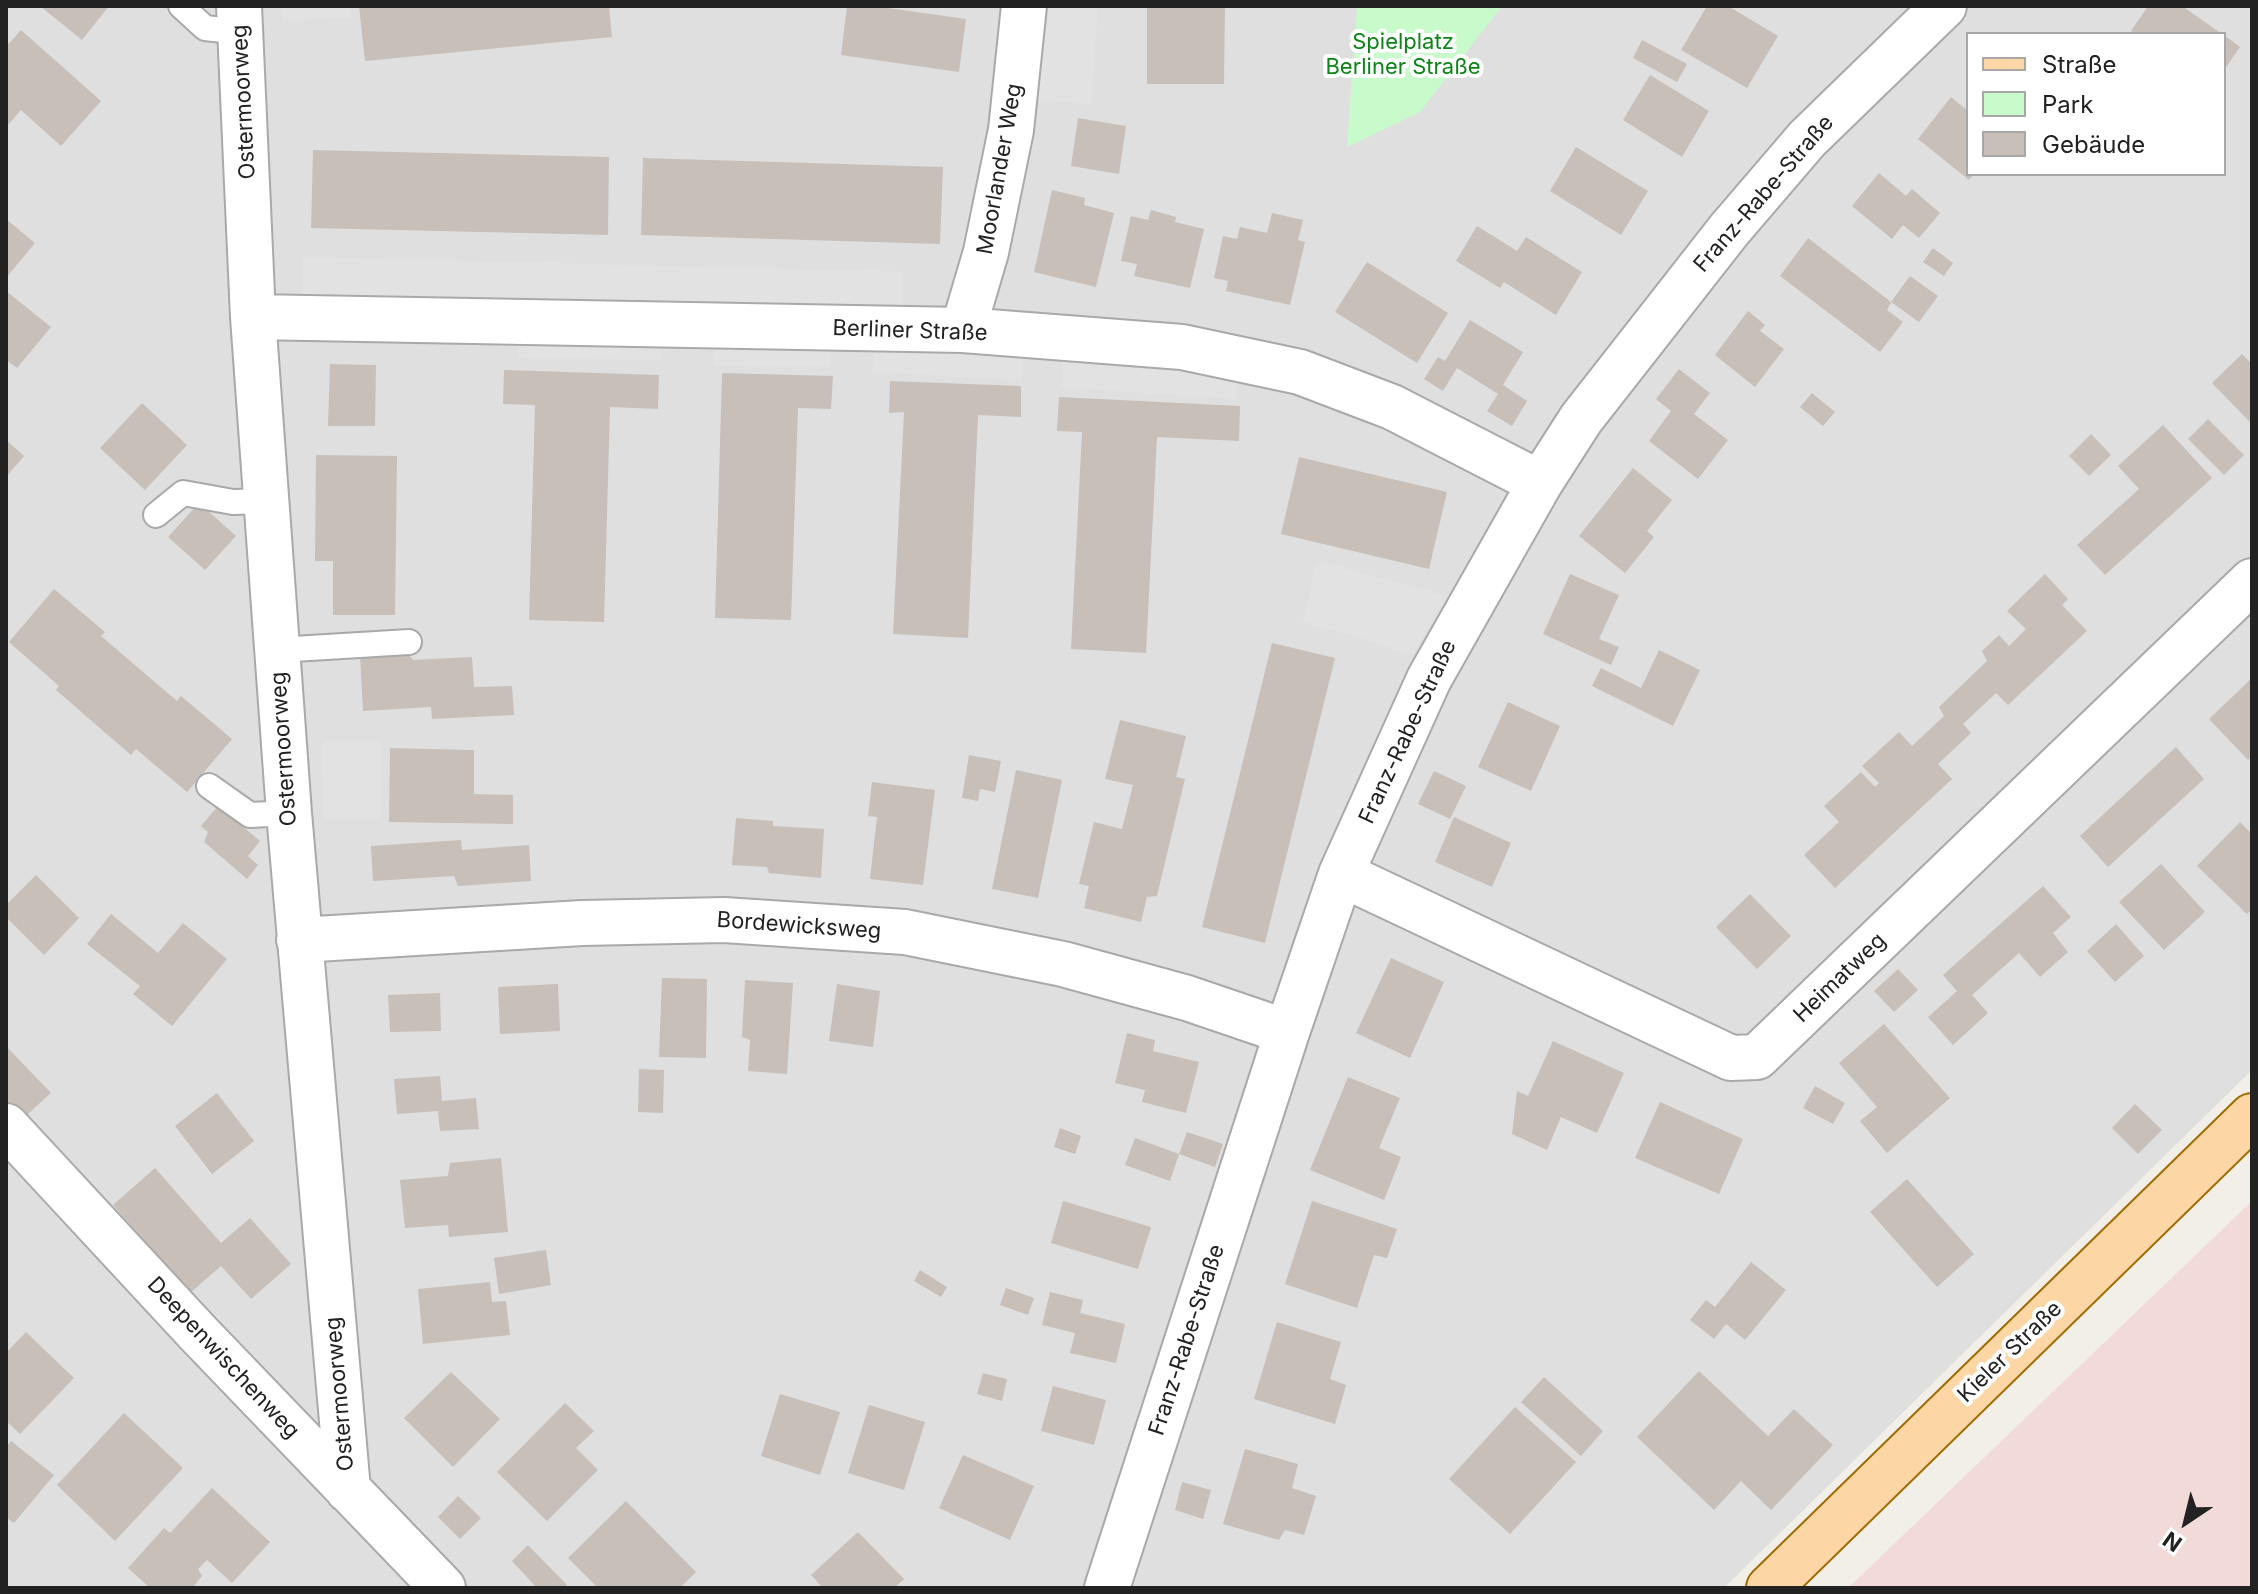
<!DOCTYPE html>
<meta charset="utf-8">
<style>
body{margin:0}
#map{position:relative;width:2258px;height:1594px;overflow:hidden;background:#f2efe9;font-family:Inter,sans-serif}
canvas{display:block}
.frame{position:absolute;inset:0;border:8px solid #222;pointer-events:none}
.legend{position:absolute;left:1966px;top:32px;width:260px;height:144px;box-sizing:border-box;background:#fff;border:2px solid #a7a7a7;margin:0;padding:10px 14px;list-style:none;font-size:24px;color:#222}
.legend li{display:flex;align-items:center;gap:16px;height:40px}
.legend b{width:40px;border:2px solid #a7a7a7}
.north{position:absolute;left:2146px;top:1482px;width:80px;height:80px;-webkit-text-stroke:6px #fff;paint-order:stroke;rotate:215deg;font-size:22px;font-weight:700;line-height:32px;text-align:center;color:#222}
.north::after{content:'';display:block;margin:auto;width:28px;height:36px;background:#222;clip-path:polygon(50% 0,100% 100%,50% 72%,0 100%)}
</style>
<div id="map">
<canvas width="2258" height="1594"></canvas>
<div class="frame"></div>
<ul class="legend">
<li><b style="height:10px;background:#fcd6a4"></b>Straße</li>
<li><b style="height:22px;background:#c8facc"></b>Park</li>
<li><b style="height:22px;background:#c7bfb8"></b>Gebäude</li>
</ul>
<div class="north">N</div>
</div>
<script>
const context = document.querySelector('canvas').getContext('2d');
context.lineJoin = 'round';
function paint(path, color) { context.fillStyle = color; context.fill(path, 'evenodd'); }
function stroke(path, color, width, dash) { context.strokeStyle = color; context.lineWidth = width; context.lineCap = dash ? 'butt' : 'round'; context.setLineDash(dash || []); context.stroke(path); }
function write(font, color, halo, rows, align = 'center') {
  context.font = font + ' Inter,sans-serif'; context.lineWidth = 8; context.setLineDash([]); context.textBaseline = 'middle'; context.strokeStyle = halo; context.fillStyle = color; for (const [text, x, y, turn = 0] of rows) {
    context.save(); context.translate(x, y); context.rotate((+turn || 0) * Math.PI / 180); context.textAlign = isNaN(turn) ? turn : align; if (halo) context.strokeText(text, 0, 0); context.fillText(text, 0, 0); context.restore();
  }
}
const residential = new Path2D(`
 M6,6H2252V1070L1724,1588H6ZM1968,34H2224V174H1968Z`);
const commercial = new Path2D(`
 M2252,1201V1588H1848Z`);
const park = new Path2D(`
 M1357,6H1502L1420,112L1347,147Z`);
const parking = new Path2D(`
 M281,6H351V18L282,20Z
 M1024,6H1098L1091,104L1015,98Z
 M303,257L903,272V329L1024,336L1022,380L873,372L874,330L830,328V367L713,366L715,327L661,325V360L517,358L518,323L302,318Z
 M1064,338L1238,359L1236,399L1061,387Z
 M1317,561L1446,596L1413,654L1303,621Z
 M322,741H381V819H323Z`);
const building = new Path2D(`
 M40,6H109L82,40Z
 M359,6H609L612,37L365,61Z
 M847,6H874L966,19L959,72L841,55Z
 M1147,6H1225L1224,84H1147Z
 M1707,6H1728L1778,36L1747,88L1681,50Z
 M2148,6H2182L2222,34H2136L2131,31Z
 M21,30L101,101L61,146L21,110L8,125L6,123V47Z
 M2224,35L2240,47L2224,70Z
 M1642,40L1687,64L1677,82L1633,58Z
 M1650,75L1709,111L1682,157L1623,120Z
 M1951,97L1968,111V174H1974L1969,180L1918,139Z
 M1078,118L1126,126L1119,174L1071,166Z
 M1576,147L1648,191L1621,235L1550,191Z
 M313,150L609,157L608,235L311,228Z
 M643,158L943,167L940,244L641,235Z
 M1879,173L1906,196L1912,189L1940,213L1919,238L1903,225L1892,239L1852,206Z
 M1052,190L1085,198L1084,205L1114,213L1096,287L1034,272Z
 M1151,210L1176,217L1175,222L1204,229L1190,288L1134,276L1137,264L1121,261L1131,216L1148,220Z
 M1272,213L1303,220L1298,240L1305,242L1290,305L1226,291L1228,281L1214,278L1223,236L1237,239L1240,227L1267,233Z
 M6,219L35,243L6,278Z
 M1477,226L1517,251L1526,237L1582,272L1556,315L1504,282L1500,288L1456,261Z
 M1808,238L1891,302L1910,276L1938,296L1919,322L1891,302L1887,310L1903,322L1880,352L1780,276Z
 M1933,248L1953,263L1944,276L1923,262Z
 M1367,262L1448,313L1417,363L1335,312Z
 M6,291L51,327L17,368L6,360Z
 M1748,311L1765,325L1760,331L1784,349L1755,387L1715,355Z
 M1470,320L1523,352L1503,385L1527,401L1512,426L1487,411L1498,394L1457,368L1443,391L1424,379L1438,357L1445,361Z
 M2242,354L2252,364V424L2212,383Z
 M330,364L376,365L375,426H328Z
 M1679,369L1710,393L1694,414L1728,440L1698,479L1649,441L1671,411L1656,399Z
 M504,370L659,375L658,409L610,407L604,622L529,620L535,405L503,404Z
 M722,373L833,376L831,409L798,408L791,620L715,618Z
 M890,381L1021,386V417L978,415L968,638L893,634L904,412L889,413Z
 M1812,393L1835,412L1823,426L1800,407Z
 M1059,397L1240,406L1239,441L1157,437L1146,653L1071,649L1082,432L1057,431Z
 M142,403L187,445L145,490L100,448Z
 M2208,419L2244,455L2224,475L2188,439Z
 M2163,425L2212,478L2105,575L2077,545L2139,489L2118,466Z
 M2091,434L2111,455L2089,476L2069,456Z
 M6,440L24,456L6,477Z
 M316,455L397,456L395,615H333V561H315Z
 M1299,457L1447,492L1429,569L1281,534Z
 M1633,468L1672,500L1647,531L1654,537L1625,573L1579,536Z
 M199,503L236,536L205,570L168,537Z
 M1570,574L1619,595L1599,639L1619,647L1611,665L1543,634Z
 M2045,574L2068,599L2062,605L2087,631L2008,705L1996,693L1963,724L1971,733L1938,764L1952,779L1835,888L1804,855L1839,822L1824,806L1861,772L1875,787L1879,783L1862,766L1899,732L1912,746L1944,716L1939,707L1987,661L1982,651L1999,635L2009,646L2026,629L2007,611Z
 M54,589L105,632L101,636L177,701L181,696L232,739L187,792L136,749L131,755L56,690L59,686L9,642Z
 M1272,643L1335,658L1265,943L1202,927Z
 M1659,650L1700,670L1673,726L1592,686L1601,668L1641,688Z
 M407,652L413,660L472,657L474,687L512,686L514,715L432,719L431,707L363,711L360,655Z
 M2252,678V756L2248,760L2209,719Z
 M1508,702L1560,726L1531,791L1478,767Z
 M1120,720L1186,736L1176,777L1185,779L1157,896L1147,897L1141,922L1084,908L1089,886L1079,884L1094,822L1122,829L1133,785L1105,779Z
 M2176,747L2204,779L2108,867L2080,836Z
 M390,748L474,750V794L513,795V824L389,822Z
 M969,755L1001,761L995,792L980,789L978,801L962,798Z
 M1016,770L1062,780L1038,898L992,889Z
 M1434,771L1466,786L1450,819L1418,804Z
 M872,782L935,790L923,885L870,879L877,817L868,816Z
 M218,806L260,841L248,856L258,865L247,879L204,842L208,832L201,826Z
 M1454,817L1511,843L1492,887L1435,862Z
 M736,818L773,821V826L824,829L821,878L769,873L767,867L732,865Z
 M2240,822L2252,834V909L2247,914L2197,866Z
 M461,840L462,850L529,845L531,881L458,886L454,876L373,881L371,846Z
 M2161,864L2205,912L2164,950L2119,902Z
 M36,875L79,918L44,955L6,917V905Z
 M2043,886L2071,917L2053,933L2068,952L2040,977L2019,953L1972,995L1988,1013L1953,1045L1928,1017L1957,991L1943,975Z
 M1750,894L1791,936L1757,969L1716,927Z
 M111,914L158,953L183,923L227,959L172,1026L133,994L140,986L87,944Z
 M2116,924L2144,956L2115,982L2087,951Z
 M1391,958L1444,982L1410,1058L1356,1033Z
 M1898,969L1918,990L1894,1012L1874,991Z
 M662,978L707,979L706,1058L659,1057Z
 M745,980L793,983L787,1074L748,1071L750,1040L742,1037Z
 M558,984L560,1031L500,1034L498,987Z
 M837,984L880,991L873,1047L829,1041Z
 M440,993L441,1031L390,1032L388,995Z
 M1884,1024L1950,1098L1887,1153L1860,1121L1877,1107L1839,1063Z
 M1127,1033L1155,1040L1153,1051L1199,1062L1186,1113L1142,1102L1145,1090L1115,1083Z
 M1553,1041L1624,1073L1597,1133L1561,1117L1547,1150L1512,1134L1517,1091L1528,1096Z
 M6,1046L51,1093L19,1122L6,1108Z
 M639,1069L664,1070L663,1113L638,1112Z
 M440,1076L442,1101L476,1098L479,1129L440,1131L438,1111L397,1114L394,1079Z
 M1348,1077L1400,1098L1379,1148L1401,1157L1384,1200L1310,1170Z
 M1815,1086L1845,1103L1833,1124L1803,1108Z
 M217,1093L254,1141L212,1174L175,1126Z
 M1660,1102L1743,1139L1719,1194L1635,1158Z
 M2135,1104L2162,1130L2138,1154L2112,1128Z
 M1060,1128L1081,1136L1075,1154L1054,1147Z
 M1187,1132L1223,1144L1215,1167L1179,1154Z
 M1135,1138L1179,1154L1170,1181L1125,1165Z
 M501,1158L508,1232L449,1237L448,1225L405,1228L400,1180L448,1176L450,1163Z
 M155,1168L221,1243L250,1218L291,1264L251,1299L221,1266L190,1293L113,1205Z
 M1907,1179L1974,1254L1937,1287L1870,1212Z
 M1063,1201L1151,1227L1138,1269L1051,1243Z
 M1312,1201L1397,1229L1387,1258L1374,1255L1357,1308L1285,1284Z
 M546,1250L551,1285L499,1294L494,1258Z
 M1751,1262L1786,1290L1745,1340L1726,1324L1714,1339L1690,1320L1706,1300L1715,1307Z
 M920,1270L947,1287L941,1297L914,1281Z
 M490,1282L492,1302L506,1301L510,1335L423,1344L418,1289Z
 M1006,1288L1034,1298L1028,1315L1000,1305Z
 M1050,1292L1083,1300L1080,1313L1125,1324L1116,1363L1070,1353L1075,1333L1042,1325Z
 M1277,1322L1341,1342L1330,1379L1346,1385L1335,1424L1254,1399Z
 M26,1332L74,1378L20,1434L6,1421V1353Z
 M1699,1371L1768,1436L1794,1409L1833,1445L1771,1510L1741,1481L1714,1510L1637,1437Z
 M451,1372L500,1419L453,1467L404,1418Z
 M983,1373L1007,1379L1002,1401L977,1394Z
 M1544,1377L1603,1431L1581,1456L1521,1402Z
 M1053,1386L1106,1400L1094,1445L1041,1431Z
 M780,1394L840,1412L820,1475L761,1456Z
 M565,1403L594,1431L576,1448L598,1470L547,1521L497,1472Z
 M869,1405L925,1422L904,1490L848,1473Z
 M1515,1407L1576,1462L1510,1534L1449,1479Z
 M124,1413L183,1468L115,1541L57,1485Z
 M11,1441L54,1475L14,1523L6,1517V1447Z
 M1245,1449L1298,1464L1292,1488L1316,1496L1304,1535L1285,1530L1279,1540L1223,1524Z
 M963,1455L1034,1486L1010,1540L939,1508Z
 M1182,1482L1211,1490L1203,1519L1175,1510Z
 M212,1488L270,1542L232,1583L207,1560L198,1569L202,1576L192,1588H150L128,1568L164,1528L170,1533Z
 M458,1496L481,1518L460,1539L438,1517Z
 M626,1501L696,1572L680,1588H598L568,1558Z
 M858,1532L904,1579L894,1588H823L811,1575Z
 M528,1545L567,1585L563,1588H537L512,1561Z`);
const lane = new Path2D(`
 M181,6L205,28L241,32
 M156,515L183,493L233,502L267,501
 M277,650L409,642
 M209,786L250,815L289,813`);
const street = new Path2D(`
 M239,6L253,317L289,813L348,1490
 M253,317L963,330L1182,347L1300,372L1392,407L1540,483
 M963,330L986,252L1011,130L1024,6
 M1341,874L1731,1058L1757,1057L2252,581
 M299,940L582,923L724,920L905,932L1063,964L1187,998L1287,1032
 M6,1126L197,1332L443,1588
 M1107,1588L1287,1032L1341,874L1429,679L1540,483L1581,419L1729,230L1807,139L1944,6`);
const primary = new Path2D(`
 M1769,1588L2252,1116`);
const parkNames = [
 ["Spielplatz",1403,42],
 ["Berliner Straße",1403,67]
];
const streetNames = [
 ["Ostermoorweg",244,102,-93],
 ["Moorlander Weg",1000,169,-80],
 ["Franz-Rabe-Straße",1764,194,-49],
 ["Berliner Straße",910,331,2],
 ["Franz-Rabe-Straße",1408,732,-65],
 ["Ostermoorweg",284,749,-94],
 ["Bordewicksweg",799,926,4],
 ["Heimatweg",1840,978,-44],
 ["Franz-Rabe-Straße",1187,1340,-72],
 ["Kieler Straße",2010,1352,-44],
 ["Deepenwischenweg",223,1358,47],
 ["Ostermoorweg",340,1394,-95]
];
paint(residential, '#e0dfdf');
paint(commercial, '#f2dad9');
paint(park, '#c8facc');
paint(parking, '#e2e2e2');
paint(building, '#c7bfb8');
stroke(lane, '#a9a9a9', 28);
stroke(street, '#a9a9a9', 48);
stroke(primary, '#a06b00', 48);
stroke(lane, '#fff', 24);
stroke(street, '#fff', 44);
stroke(primary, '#fcd6a4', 44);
write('22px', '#0c8416', '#fff', parkNames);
write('22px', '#222', '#fff', streetNames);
</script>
